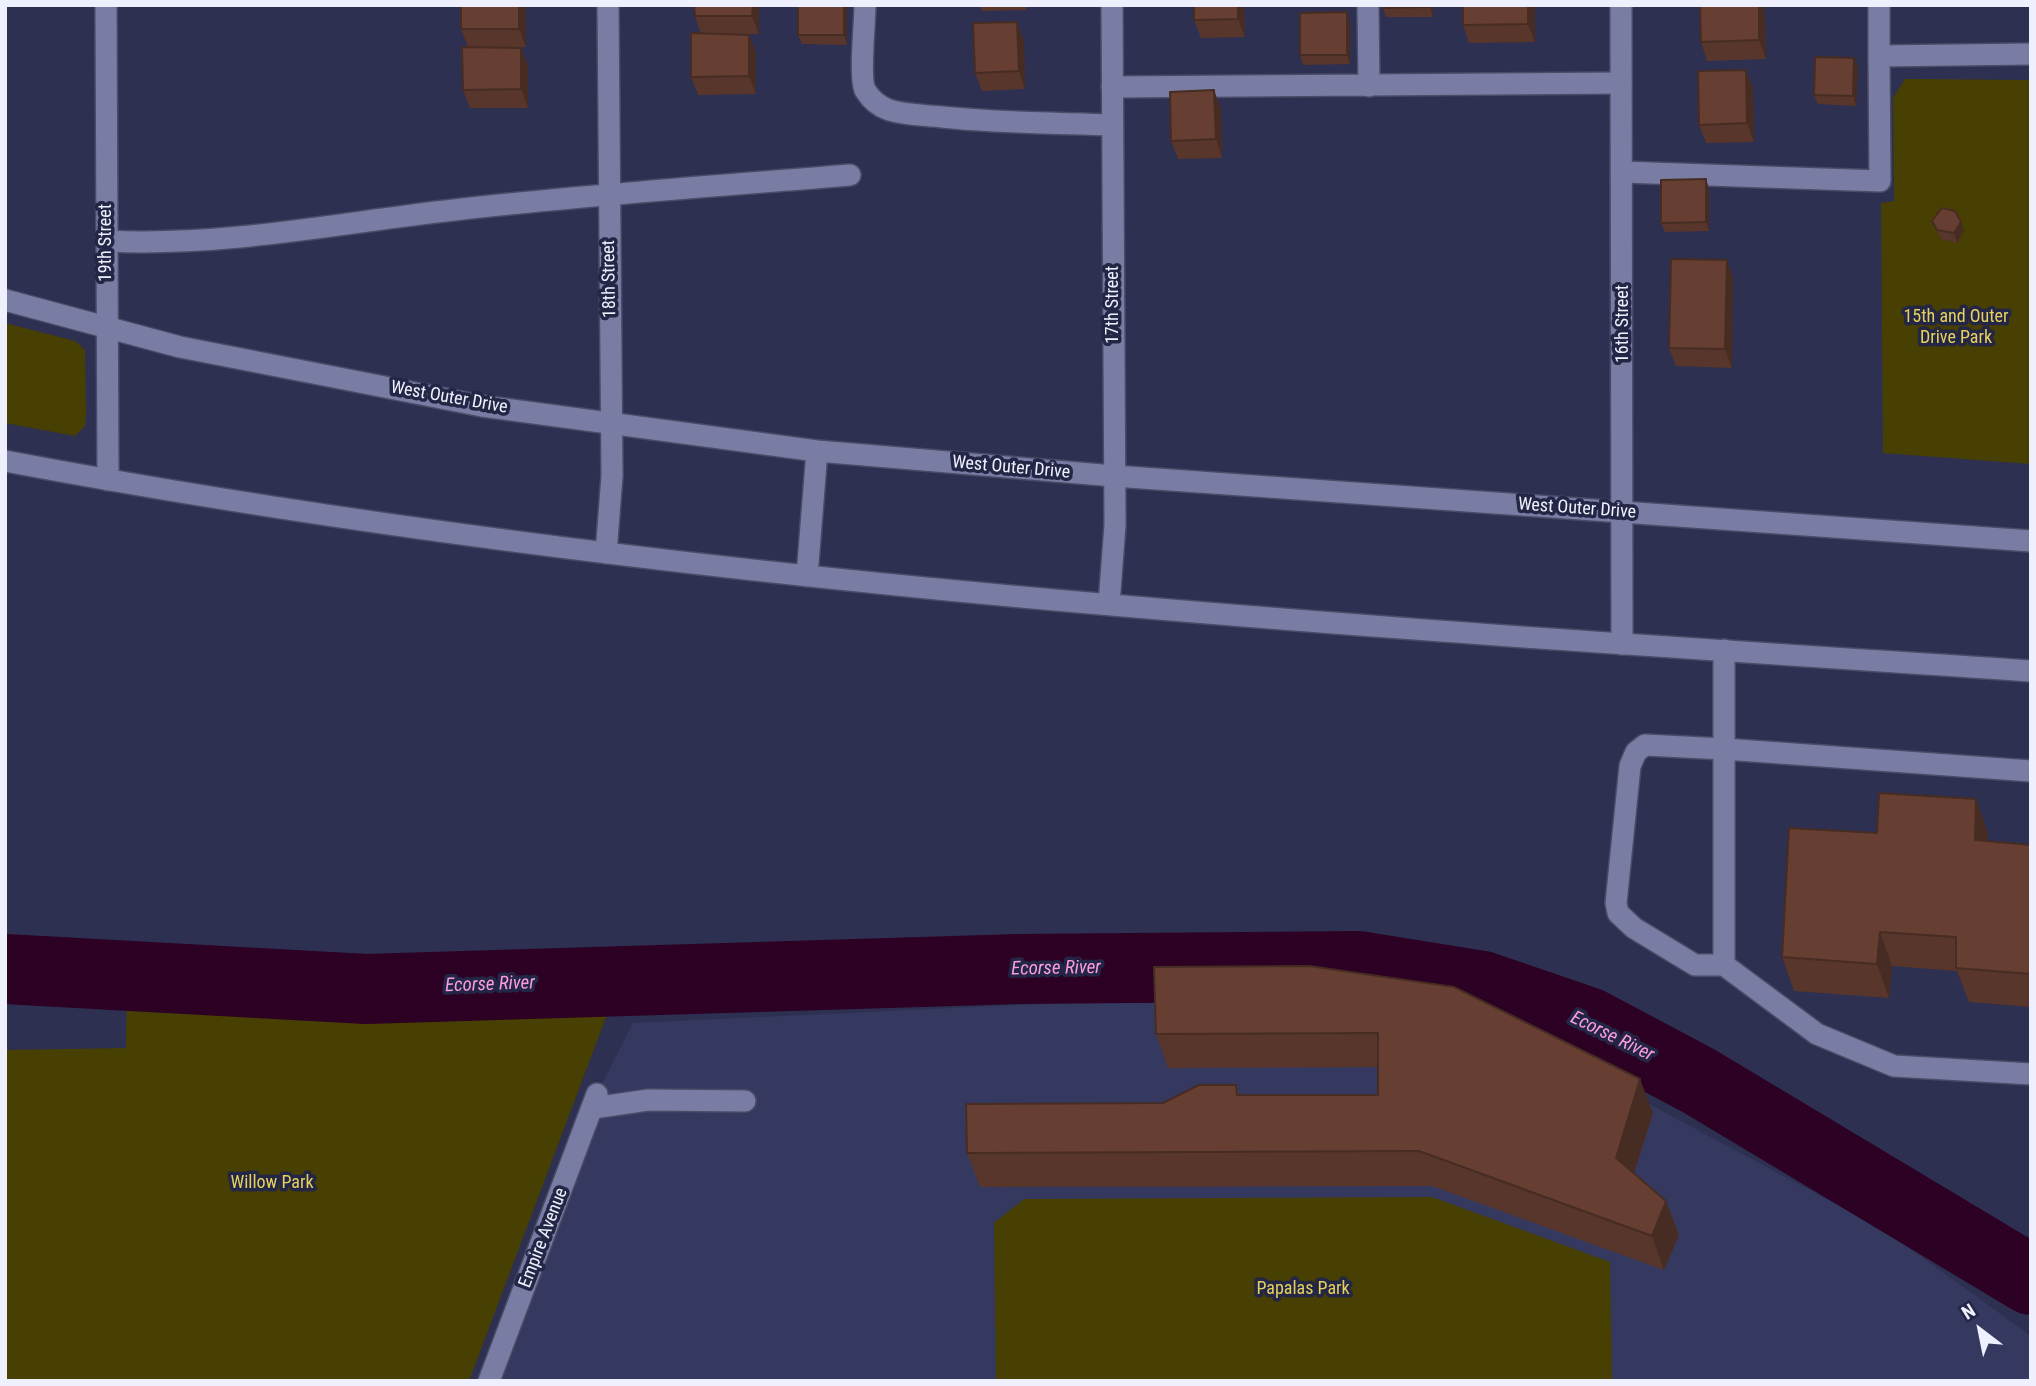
<!DOCTYPE html>
<style>
body{margin:0}
#map{position:relative;width:2036px;height:1386px;overflow:hidden;background:#2d3051;font-family:"Roboto Condensed",sans-serif}
canvas{display:block}
.frame{position:absolute;inset:0;border:7px solid #eef0fd;pointer-events:none}
.north{position:absolute;left:1945px;top:1295px;width:70px;height:70px;-webkit-text-stroke:5px #242646;paint-order:stroke;rotate:328deg;font-size:19px;font-weight:700;line-height:28px;text-align:center;color:#eef0fd}
.north::after{content:'';display:block;margin:auto;width:24px;height:32px;background:#eef0fd;clip-path:polygon(50% 0,100% 100%,50% 72%,0 100%)}
</style>
<div id="map">
<canvas width="2036" height="1386"></canvas>
<div class="frame"></div>
<div class="north">N</div>
</div>
<script>
const context = document.querySelector('canvas').getContext('2d');
context.lineJoin = 'round';
function paint(path, color) { context.fillStyle = color; context.fill(path, 'evenodd'); }
function stroke(path, color, width, dash) { context.strokeStyle = color; context.lineWidth = width; context.lineCap = dash ? 'butt' : 'round'; context.setLineDash(dash || []); context.stroke(path); }
function write(font, color, halo, rows, align = 'center') {
  context.font = font + ' "Roboto Condensed",sans-serif'; context.lineWidth = 7; context.setLineDash([]); context.textBaseline = 'middle'; context.strokeStyle = halo; context.fillStyle = color; for (const [text, x, y, turn = 0] of rows) {
    context.save(); context.translate(x, y); context.rotate((+turn || 0) * Math.PI / 180); context.textAlign = isNaN(turn) ? turn : align; if (halo) context.strokeText(text, 0, 0); context.fillText(text, 0, 0); context.restore();
  }
}
const built = new Path2D(`
 M1276,993L1526,1038L1884,1230L2031,1336V1381H489L597,1094L633,1023Z`);
const green = new Path2D(`
 M1905,79L2031,80V464L1883,453L1881,203L1894,201L1893,98Z
 M5,323L75,341L85,350L86,415L85,426L75,436L5,423Z
 M127,984L617,988L469,1381H5V1050L126,1048Z
 M1432,1197L1610,1262L1612,1381H996L994,1223L1024,1199Z`);
const river = new Path2D(`
 M5,969L366,989L1019,969L1359,966L1483,986L1588,1022L1699,1081L2031,1280`);
const service = new Path2D(`
 M865,5C865,23 859,77 865,90C871,100 878,106 889,110C905,115 924,115 942,117C998,123 1055,123 1112,125
 M1368,5L1369,86
 M1879,5V56
 M1112,87L1621,83
 M1622,172L1880,181L1879,56L2031,54
 M107,241C223,247 338,223 454,210C585,195 718,186 850,175
 M1724,650V965L1817,1034L1894,1066L2031,1074
 M1724,965H1695L1634,928L1618,913L1616,903L1630,766L1636,752L1645,745L1724,749L2031,771
 M593,1108L648,1100L745,1101`);
const minor = new Path2D(`
 M106,5L108,480
 M1621,5L1622,644
 M606,553L612,476L608,5
 M1109,604L1115,525L1112,5
 M489,1381L597,1094`);
const secondary = new Path2D(`
 M5,300L180,347L482,406L817,451L1114,476L2031,541
 M5,461C673,587 1354,626 2031,671
 M807,576L817,451`);
const wall = new Path2D(`
 M461,5H526V47H489L521,48L528,66V108H470L463,90L468,47L461,29Z
 M759,5V34H727L749,35L756,53V94L698,95L691,77L701,34L695,16Z
 M798,5H847V45L802,44L798,35Z
 M980,5H1026V10L982,11Z
 M1244,5L1245,37L1201,38L1194,20Z
 M1433,5V17H1386L1383,8Z
 M1463,5H1535V42L1469,43L1463,25Z
 M1765,12L1766,59L1707,61L1701,42Z
 M1350,22V64L1303,65L1300,55Z
 M1024,41L1025,89L982,91L975,73Z
 M1854,58L1858,67L1856,106L1818,104L1814,95Z
 M1753,88L1754,142L1706,143L1699,125Z
 M1221,109L1222,158L1178,159L1171,141Z
 M1706,179L1709,189V231L1665,232L1661,223Z
 M1932,221L1964,231L1957,243L1941,239Z
 M1733,278L1732,368L1676,366L1669,348Z
 M1976,799L1988,833V841L2031,845V1007L1969,1002L1957,971L1892,966L1889,998L1794,991L1782,957L1877,833Z
 M1154,967L1653,1113L1634,1173L1666,1201L1679,1235L1664,1270L1432,1186L980,1187L967,1153L1236,1085L1240,1095H1378V1067L1168,1068L1156,1034Z`);
const shadedWall = new Path2D(`
 M519,5H526V47L519,29Z
 M753,5H759V34L752,16Z
 M844,5H847V45L844,35Z
 M1238,5H1244L1245,37L1238,19Z
 M1430,5H1433V17L1430,7Z
 M1528,5H1535V42L1528,24Z
 M1759,5H1763L1765,12L1766,59L1759,40Z
 M1347,12L1350,22V64L1347,55Z
 M1017,22L1024,41L1025,89L1019,71Z
 M749,35L756,53V94L749,76Z
 M521,48L528,66V108L521,89Z
 M1854,58L1858,67L1856,106L1853,96Z
 M1746,70L1753,88L1754,142L1747,123Z
 M1214,90L1221,109L1222,158L1216,139Z
 M1706,179L1709,189V231L1706,222Z
 M1961,222L1964,231L1957,243L1954,233Z
 M1727,260L1733,278L1732,368L1725,349Z
 M1976,799L1988,833V874L1975,840Z
 M1880,932L1892,966L1889,998L1877,964Z
 M1640,1079L1653,1113L1628,1192L1616,1158Z
 M1666,1201L1679,1235L1664,1270L1652,1236Z`);
const building = new Path2D(`
 M461,5H519V29H461Z
 M694,5H753L752,16H695Z
 M798,5H844V35H798Z
 M1194,5H1238V19L1194,20Z
 M1383,5H1430V7L1383,8Z
 M1463,5H1528V24L1463,25Z
 M1700,5H1759V40L1701,42Z
 M1347,12V55H1300V13Z
 M1017,22L1019,71L975,73L973,23Z
 M691,33L749,35V76L691,77Z
 M462,47L521,48V89L463,90Z
 M1815,57L1854,58L1853,96L1814,95Z
 M1746,70L1747,123L1699,125L1698,71Z
 M1214,90L1216,139L1171,141L1170,92Z
 M1706,179V222L1661,223V180Z
 M1942,208L1955,211L1961,222L1954,233L1937,230L1932,221Z
 M1671,259L1727,260L1725,349L1669,348Z
 M1879,793L1976,799L1975,840L2031,845V974L1956,968V937L1880,932L1877,964L1782,957L1789,828L1877,833Z
 M1309,966L1454,987L1640,1079L1616,1158L1666,1201L1652,1236L1419,1151L967,1153L966,1104L1163,1103L1199,1085H1236L1237,1095H1378V1033L1156,1034L1154,967Z`);
const streetNames = [
 ["19th Street",106,243,-90],
 ["18th Street",610,279,-91],
 ["17th Street",1113,305,-90],
 ["16th Street",1623,324,-90],
 ["West Outer Drive",449,398,10],
 ["West Outer Drive",1011,468,5],
 ["West Outer Drive",1577,509,4],
 ["Empire Avenue",544,1238,-69]
];
const parkNames = [
 ["15th and Outer",1956,317],
 ["Drive Park",1956,338],
 ["Willow Park",272,1183],
 ["Papalas Park",1303,1289]
];
const waterNames = [
 ["Ecorse River",1056,969,-1],
 ["Ecorse River",490,985,-2],
 ["Ecorse River",1612,1037,26]
];
paint(built, '#36395f');
paint(green, '#483f02');
stroke(river, '#2d0123', 70);
stroke(service, '#4a4b66', 24);
stroke(minor, '#4a4b66', 24);
stroke(secondary, '#4a4b66', 24);
stroke(service, '#797da4', 21);
stroke(minor, '#797da4', 21);
stroke(secondary, '#797da4', 21);
paint(wall, '#58362b');
paint(shadedWall, '#472c23');
paint(building, '#663f32');
stroke(building, '#472c23', 2);
write('18px', '#eef0fd', '#242646', streetNames);
write('18px', '#e6d15d', '#242646', parkNames);
write('italic 19px', '#fb9cde', '#242646', waterNames);
</script>
